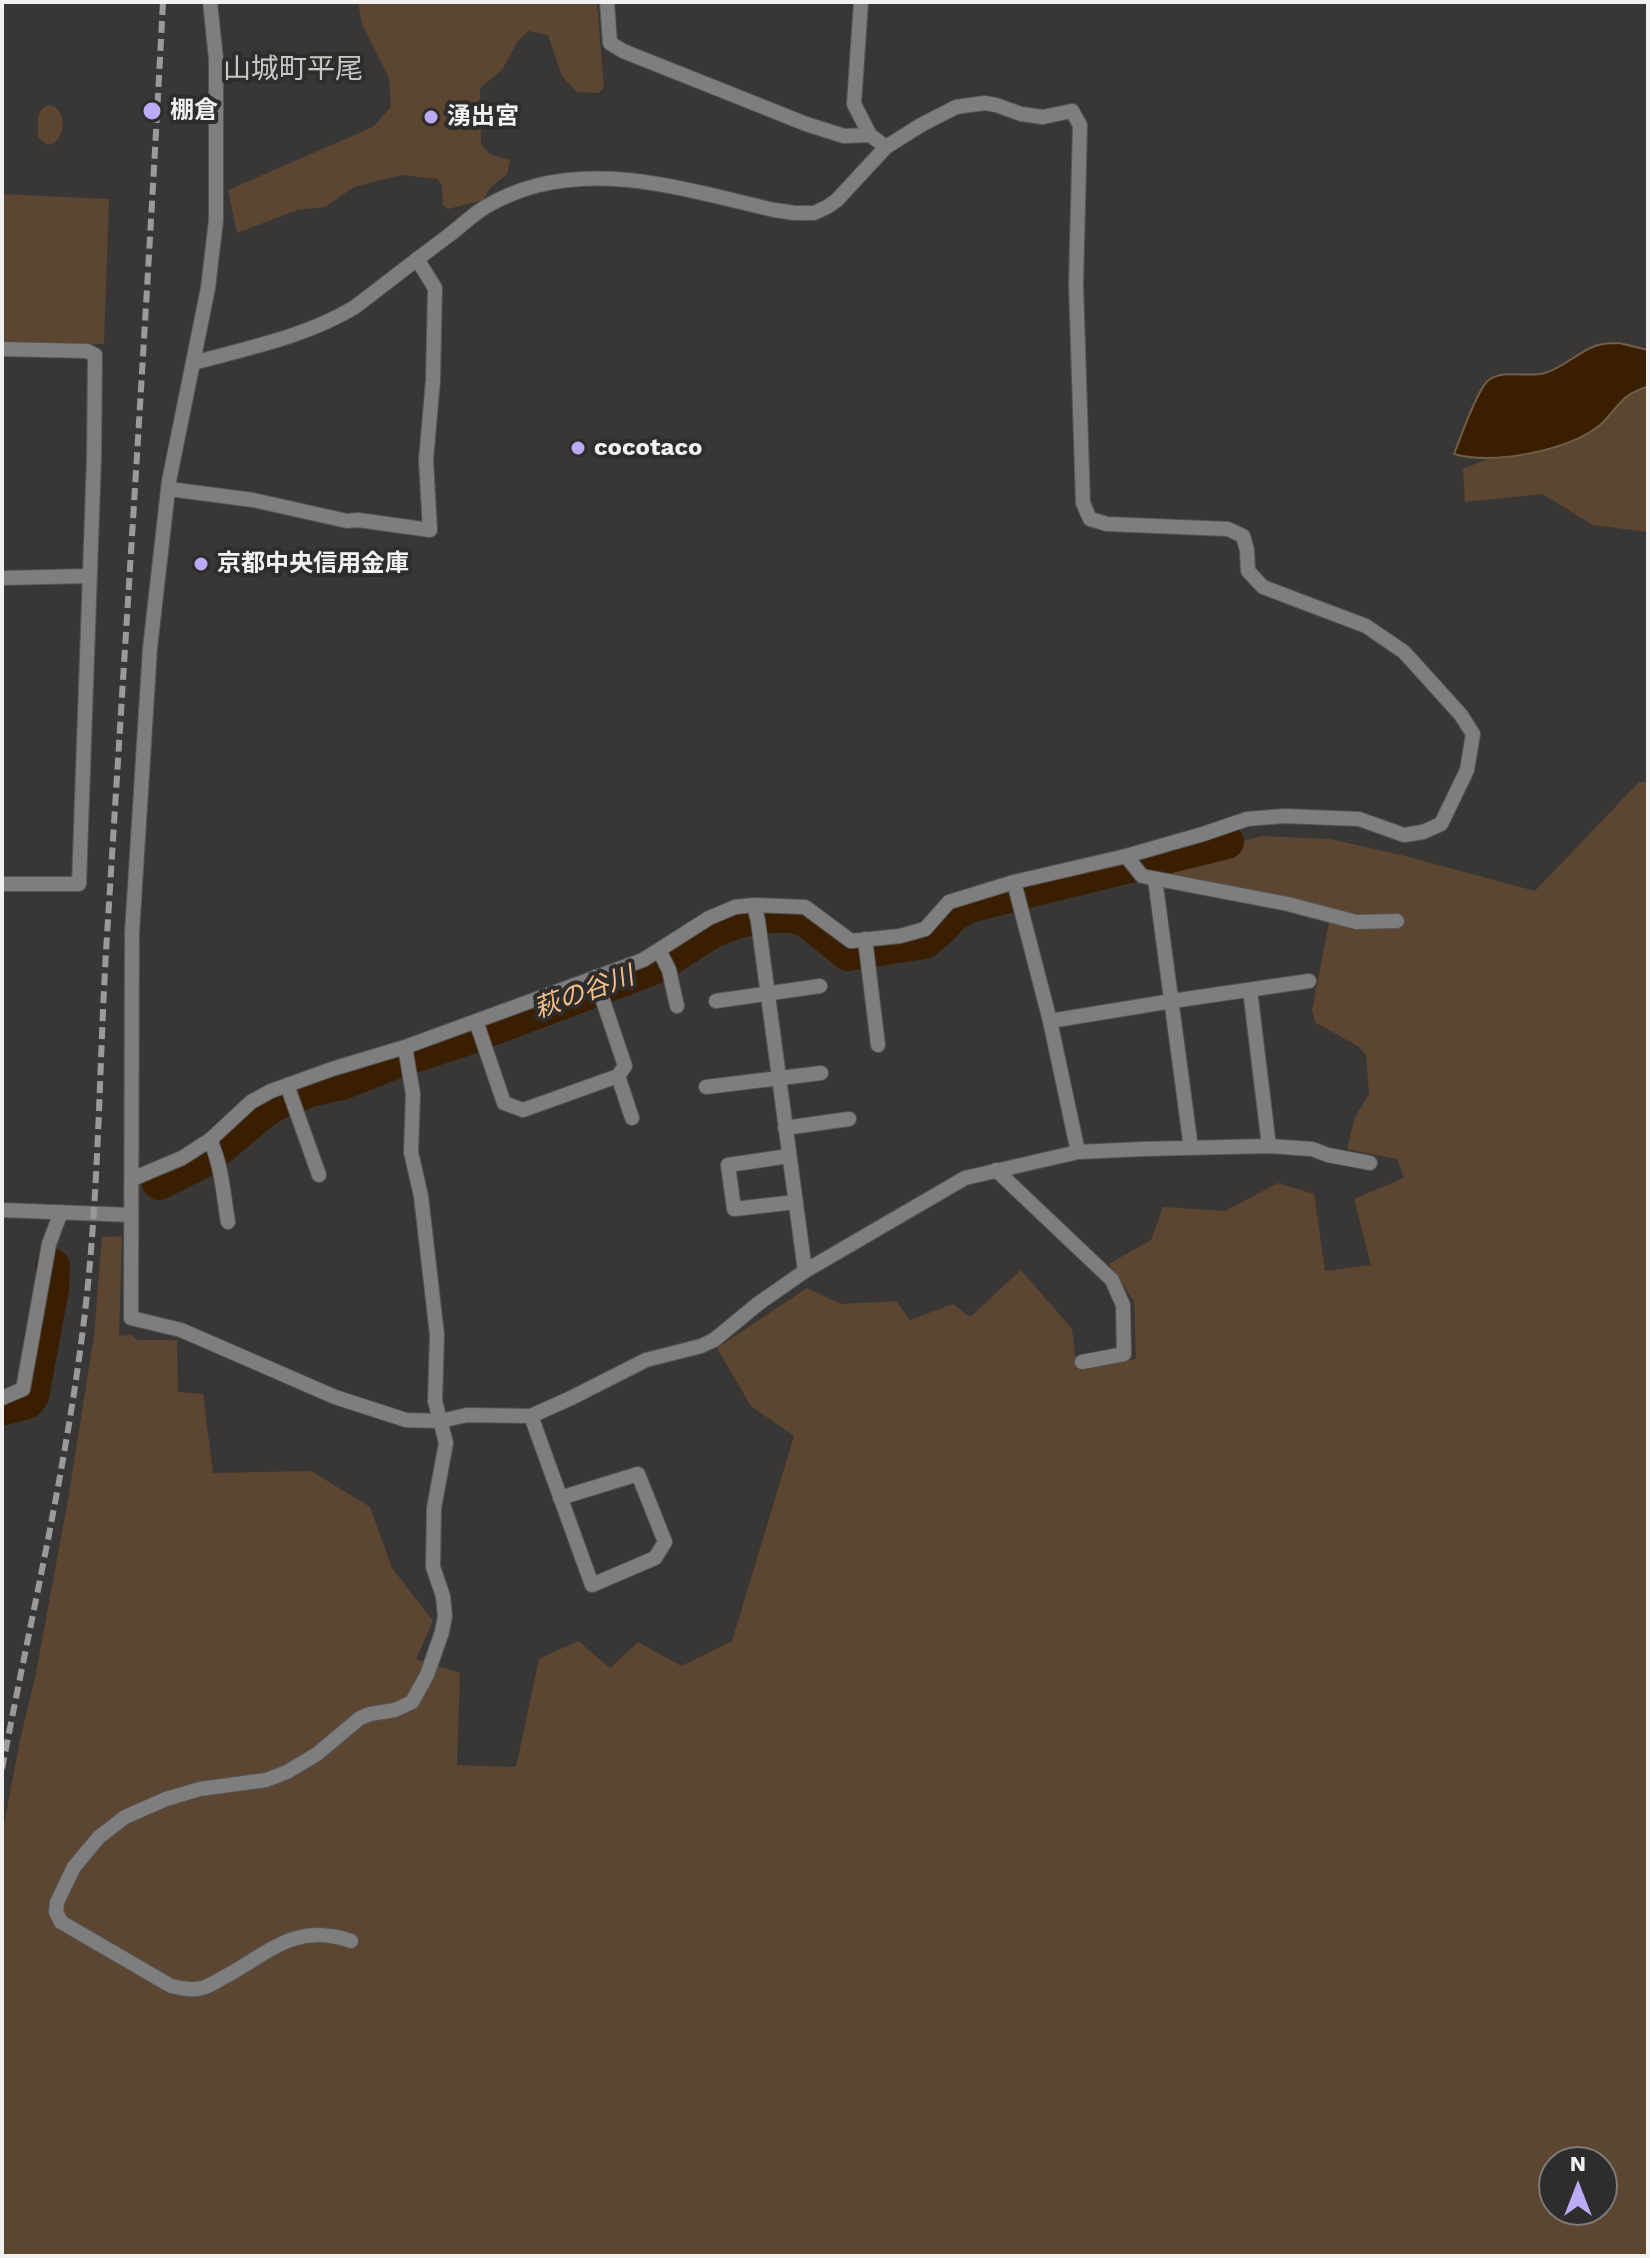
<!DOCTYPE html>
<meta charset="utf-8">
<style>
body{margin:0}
#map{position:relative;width:1650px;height:2258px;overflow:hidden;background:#393735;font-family:"Work Sans",sans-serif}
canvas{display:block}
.frame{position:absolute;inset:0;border:4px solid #f3f1f0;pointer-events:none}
.north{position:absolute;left:1538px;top:2146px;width:80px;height:80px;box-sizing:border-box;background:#2f2d2b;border:2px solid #7d7b7a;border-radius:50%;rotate:0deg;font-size:22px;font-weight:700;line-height:32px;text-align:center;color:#f3f1f0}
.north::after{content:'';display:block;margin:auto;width:28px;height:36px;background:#bcaaf6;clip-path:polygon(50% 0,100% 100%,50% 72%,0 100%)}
</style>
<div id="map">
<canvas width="1650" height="2258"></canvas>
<div class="frame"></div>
<div class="north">N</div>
</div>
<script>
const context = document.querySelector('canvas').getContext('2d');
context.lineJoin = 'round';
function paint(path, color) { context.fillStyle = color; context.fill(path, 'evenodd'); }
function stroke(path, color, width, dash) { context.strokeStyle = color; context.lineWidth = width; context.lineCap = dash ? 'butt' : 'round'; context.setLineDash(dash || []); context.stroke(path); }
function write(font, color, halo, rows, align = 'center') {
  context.font = font + ' "Work Sans","Noto Sans JP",sans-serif'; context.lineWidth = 8; context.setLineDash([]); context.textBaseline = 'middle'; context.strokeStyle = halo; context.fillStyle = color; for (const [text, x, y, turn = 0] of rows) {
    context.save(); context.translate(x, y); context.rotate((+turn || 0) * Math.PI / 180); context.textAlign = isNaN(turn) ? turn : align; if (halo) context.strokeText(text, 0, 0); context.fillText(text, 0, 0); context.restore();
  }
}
const green = new Path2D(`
 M358,2H597L604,88L598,93L577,92L562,76L548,35L528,31L518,41L502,70L480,88L481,144L490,154L510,160L507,174L490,188L483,200L448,209L443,206L442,185L437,179L401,175L354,187L325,207L297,210L237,233L228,190L373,127L391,107L389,78L362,24Z
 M50,105C69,111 66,143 47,145L38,137C38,124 35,108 50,105Z
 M2,194L109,199L104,344L2,341Z
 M1648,386V532L1593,525L1542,494L1465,502L1463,469L1488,459L1559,447L1576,440L1600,425L1628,395Z
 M1639,782H1648V2256H2V1835L20,1740L35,1678L68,1500L94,1336L102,1237L122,1236L119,1336L131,1335L137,1340H177L178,1392L203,1394L213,1473L311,1471L370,1507L392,1568L433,1621L416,1659L460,1673L457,1765L516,1767L539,1659L578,1641L610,1668L638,1642L681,1666L732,1641L794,1436L751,1406L717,1348L807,1288L841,1304L896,1301L910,1320L953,1304L970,1317L1021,1270L1072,1329L1077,1369L1136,1359L1134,1301L1109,1264L1151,1240L1163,1207L1225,1211L1278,1183L1314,1194L1325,1271L1371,1265L1354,1199L1404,1178L1397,1159L1347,1149L1355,1117L1369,1094L1366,1055L1358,1046L1316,1023L1312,1011L1331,912L1172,875L1168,863L1261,836L1330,839L1401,855L1535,891ZM1554,2162H1602V2210H1554Z`);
const water = new Path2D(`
 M1619,343L1648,350V386C1641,389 1632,392 1626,397C1616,406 1609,417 1600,425C1568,451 1493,465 1454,454C1460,439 1478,387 1489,380C1504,369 1528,378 1545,373C1564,367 1577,353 1595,346C1602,343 1612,343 1619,343Z`);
const river = new Path2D(`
 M1028,891L1227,842
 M159,1183L207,1159L265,1110L277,1103L310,1090L342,1083L398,1061L465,1039L658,966L713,931L739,921L769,916H794L807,921L848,954L924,942L940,929L953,915L969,906L1009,896
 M2,1409L27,1402L32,1396L52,1289L53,1266`);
const minor = new Path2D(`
 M210,2L216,59V220L208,288L169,481L150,648L132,933L131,1318L181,1330L335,1397L406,1420L440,1421L467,1415L531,1416L571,1398L646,1360L701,1346L714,1340L759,1303L805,1271L965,1178L1078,1152L1143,1149L1269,1146L1312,1149L1328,1155L1370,1163
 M607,2L610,43L623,51L806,124L844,136L870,135L886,147
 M861,2L854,104L870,135
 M2,349L87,351L95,355L94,458L79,884H2
 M169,489L253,500L347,521L358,520L430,530L426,460L433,380L435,288L417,259
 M2,578L89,576
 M1126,856L1142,876L1288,904L1356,922L1397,921
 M1155,879L1191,1148
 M1014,882L1050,1021L1078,1152
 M754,905L758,921L805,1271
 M865,939L878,1045
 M659,950L669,970L677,1006
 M1250,990L1269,1146
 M716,1001L820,986
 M476,1021L504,1103L523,1110L618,1076L625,1066L595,977
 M1050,1021L1172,1001L1309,981
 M618,1076L632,1118
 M287,1085L319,1175
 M706,1087L821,1073
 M785,1128L849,1119
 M210,1140C222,1166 223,1193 228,1222
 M789,1156L728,1165L734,1209L796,1202
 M996,1170L1112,1280L1123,1305L1124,1354L1082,1362
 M132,1179L182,1158L210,1140L251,1102L271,1091L332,1069L405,1047L643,960L709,918L735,907L754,905L805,907L851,941L900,936L925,929L949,902L1014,882L1126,856L1203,834L1247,819L1284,816L1359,819L1404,835L1423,832L1441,824L1467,770L1473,734L1461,715L1404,652L1366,626L1263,587L1248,571L1247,550L1243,536L1228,529L1107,524L1090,519L1083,503L1076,284L1080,125L1072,111L1043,117L1021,114L996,105L985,103L956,107L921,125L886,147L837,200L827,207L814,213H795L774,210C681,189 577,153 487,206C473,214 461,226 448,236C417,259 386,283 355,307C305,337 248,348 193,363
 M2,1210L131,1215
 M2,1398L23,1389L49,1244L61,1212
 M531,1416L592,1585L655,1558L665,1542L638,1474L560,1498
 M351,1941C298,1923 273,1949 230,1974C221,1978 211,1986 202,1988C191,1991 181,1988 171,1986L61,1922L56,1912L57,1902L74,1867L99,1837L125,1817L166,1799L200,1789L266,1780L287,1772L317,1754L360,1718L370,1714L395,1710L412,1702L427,1675L442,1632L445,1616L443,1596L433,1567L434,1508L446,1443L435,1401L437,1335L421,1196L411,1152L413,1094L405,1047`);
const rail = new Path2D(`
 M2,1769C31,1617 67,1466 85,1312C100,1182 99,1051 108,920C127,614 147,308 163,2`);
const markers = [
 [152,111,10,"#bcaaf6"],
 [431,117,8,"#bcaaf6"],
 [578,448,8,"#bcaaf6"],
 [201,564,8,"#bcaaf6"]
];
const poiNames = [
 ["棚倉",170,111],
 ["湧出宮",447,117],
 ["cocotaco",594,448],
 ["京都中央信用金庫",217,564]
];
const waterNames = [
 ["萩の谷川",584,993,-20]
];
const quarterNames = [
 ["山城町平尾",293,70]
];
paint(green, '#5c4631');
paint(water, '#3a1e00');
stroke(water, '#725d48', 2);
stroke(river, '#3a1e00', 34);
stroke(minor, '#575553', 16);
stroke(minor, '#7e7e7f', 14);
stroke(rail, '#9c9a98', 6, [12, 6]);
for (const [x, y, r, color] of markers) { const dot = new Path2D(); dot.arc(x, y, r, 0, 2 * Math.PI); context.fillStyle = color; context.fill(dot); stroke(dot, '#2f2d2b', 3); }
write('bold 24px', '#f3f1f0', '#2f2d2b', poiNames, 'left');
write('italic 26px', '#f5bf89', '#2f2d2b', waterNames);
write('28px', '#c9c7c5', '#2f2d2b', quarterNames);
</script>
